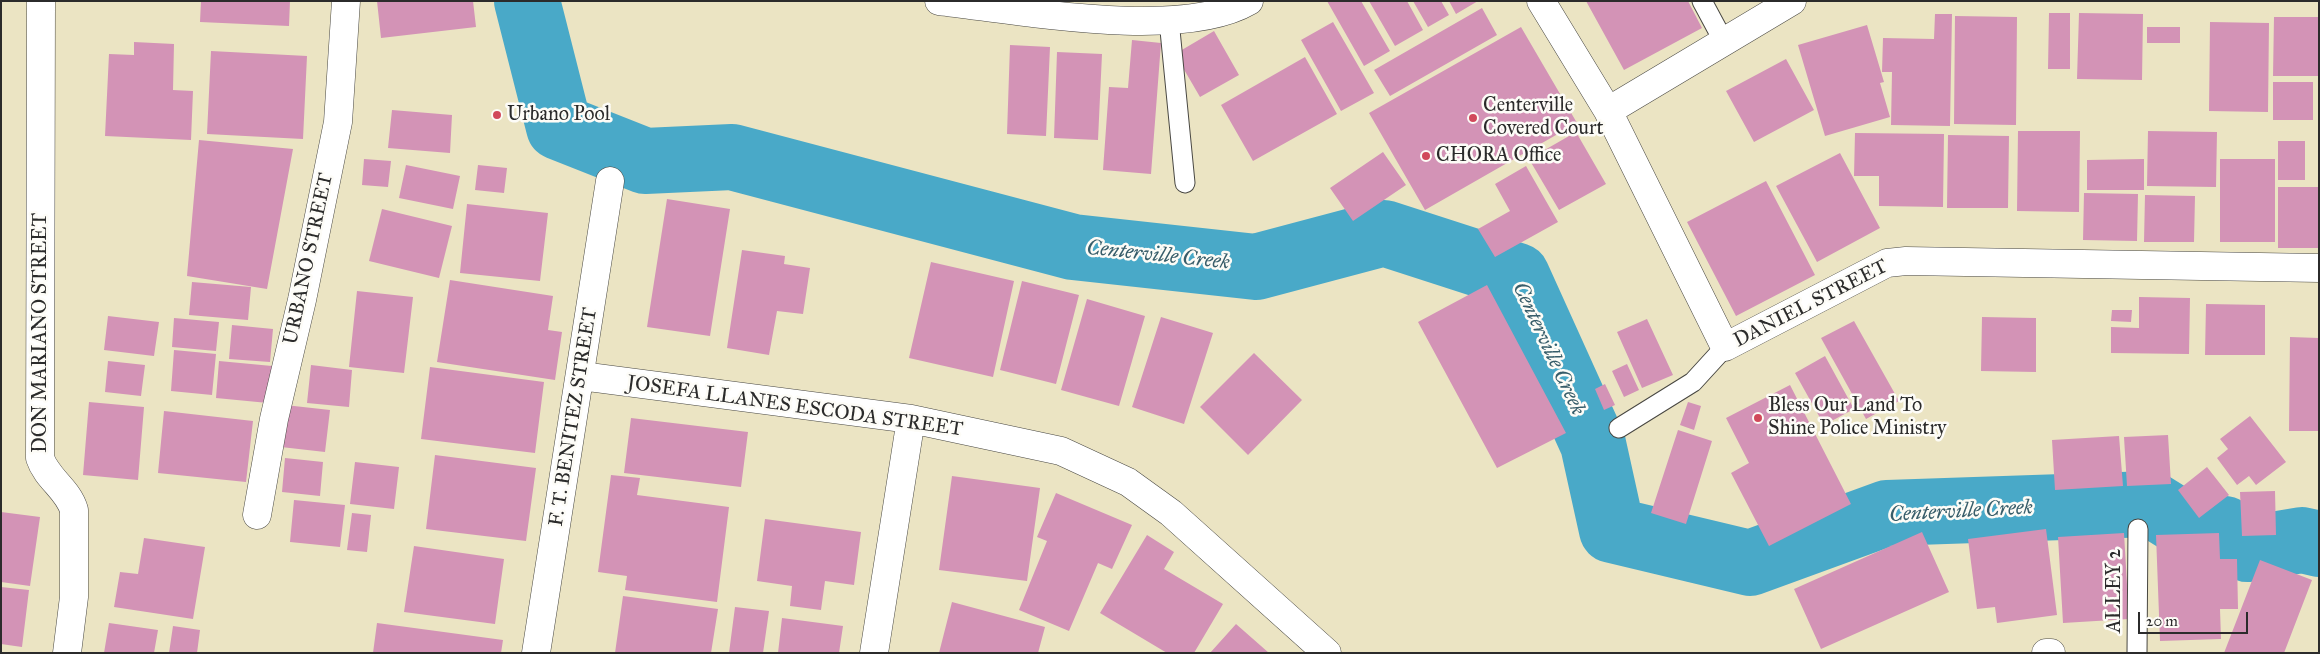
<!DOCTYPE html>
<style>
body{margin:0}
#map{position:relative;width:2320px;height:654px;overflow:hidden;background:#ebe4c3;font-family:"IM FELL Great Primer",serif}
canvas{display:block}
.frame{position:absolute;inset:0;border:2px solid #2b2b2b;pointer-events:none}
.scale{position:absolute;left:2138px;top:612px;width:110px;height:22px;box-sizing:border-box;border:2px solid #2b2b2b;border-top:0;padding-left:6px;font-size:15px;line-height:18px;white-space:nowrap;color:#2b2b2b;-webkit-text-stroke:4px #fdfcf7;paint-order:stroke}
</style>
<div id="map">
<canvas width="2320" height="654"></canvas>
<div class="frame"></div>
<div class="scale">20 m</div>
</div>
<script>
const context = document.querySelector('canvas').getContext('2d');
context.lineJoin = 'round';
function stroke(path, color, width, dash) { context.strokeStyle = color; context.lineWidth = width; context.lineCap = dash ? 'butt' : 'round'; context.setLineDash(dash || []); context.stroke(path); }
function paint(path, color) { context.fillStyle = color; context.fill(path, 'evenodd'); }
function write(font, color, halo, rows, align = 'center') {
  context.font = font + ' "IM FELL Great Primer",serif'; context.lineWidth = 5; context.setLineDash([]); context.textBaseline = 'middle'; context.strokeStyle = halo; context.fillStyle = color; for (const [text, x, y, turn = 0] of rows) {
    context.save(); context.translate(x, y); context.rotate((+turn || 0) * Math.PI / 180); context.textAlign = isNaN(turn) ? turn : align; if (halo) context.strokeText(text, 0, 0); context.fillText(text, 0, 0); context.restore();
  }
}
const river = new Path2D(`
 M527,1L559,127L645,161L732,157L1073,247L1256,267L1384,233L1517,276L1593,444L1612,530L1750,563L1887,513L2151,504L2180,522L2225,529L2248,549L2302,540L2319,544`);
const building = new Path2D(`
 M201,1H290L289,26L200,22Z
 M377,1H473L476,27L381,38Z
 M1327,1H1361L1390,51L1364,66Z
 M1369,1H1407L1423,30L1395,46Z
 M1413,1H1441L1449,15L1428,27Z
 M1449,1H1478L1456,14Z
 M1586,1H1688L1702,28L1624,70Z
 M1482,8L1497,35L1390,96L1374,70Z
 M2049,13H2070V69H2048Z
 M2079,13L2143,14L2142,80L2077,79Z
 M1935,14H1952L1950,126L1891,125L1892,72H1882L1883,38L1934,39Z
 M1955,16L2017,17L2016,125L1954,124Z
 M2274,17H2319L2318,76H2273Z
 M1333,22L1374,93L1341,111L1301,40Z
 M2210,22L2269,23L2268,112L2209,111Z
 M1867,25L1884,82L1880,83L1890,117L1825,136L1798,45Z
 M1521,27L1577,123L1425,210L1369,113Z
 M2147,27H2180V43H2147Z
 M1214,31L1239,75L1200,97L1175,54Z
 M1132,40L1161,43L1151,174L1103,170L1109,87L1128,88Z
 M134,42L174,44L173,90L193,91L191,140L105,136L109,54L134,55Z
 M1010,45L1050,47L1046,136L1007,134Z
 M211,51L307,56L303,139L207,134Z
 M1057,52L1102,54L1098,140L1054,138Z
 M1305,57L1337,114L1253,161L1221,105Z
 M1786,59L1814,110L1754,142L1726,91Z
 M2273,82H2313V120H2273Z
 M392,110L452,115L450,153L388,148Z
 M2018,131H2080L2079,212L2017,211Z
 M2148,131L2217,132L2216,187L2147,186Z
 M1576,132L1606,184L1559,210L1529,159Z
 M1855,133L1944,134L1943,207L1879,206V176H1854Z
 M1948,135L2009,136L2008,208H1947Z
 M199,140L293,149L267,289L187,276Z
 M2278,141H2305V180H2278Z
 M1383,152L1406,185L1353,221L1330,188Z
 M1840,153L1880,228L1817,262L1776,186Z
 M364,159L391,161L388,187L362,185Z
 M2144,159V190H2087V160Z
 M2220,159H2275V242H2220Z
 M406,165L460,176L453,209L399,198Z
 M478,165L507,168L504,193L475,190Z
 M1526,166L1558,222L1495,257L1478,229L1510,211L1495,184Z
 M1766,181L1815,275L1736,316L1687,222Z
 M2278,187H2318V248H2278Z
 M2084,193L2138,194L2137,241L2083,240Z
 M2145,195L2195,196L2194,242H2144Z
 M667,199L730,209L710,336L647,327Z
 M467,204L548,213L540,281L460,273Z
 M382,209L452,226L439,278L369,261Z
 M742,250L785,256L784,264L810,268L803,314L777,311L769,355L727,348Z
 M931,262L1014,281L993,377L909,358Z
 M450,280L553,296L548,330L562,332L555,380L437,362Z
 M1022,281L1079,295L1056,384L1000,370Z
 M192,282L251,287L248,320L189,315Z
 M1487,285L1566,433L1497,468L1418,322Z
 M357,291L413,297L404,373L349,367Z
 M2139,297L2190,298L2189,354L2111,353V327L2139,328Z
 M1087,299L1145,316L1119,406L1061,390Z
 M2206,304L2265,305V355H2205Z
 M2112,310H2132L2131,322L2111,321Z
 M108,316L159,322L154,356L104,350Z
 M1161,317L1213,333L1184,424L1132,407Z
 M1982,317L2036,318V372L1981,371Z
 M174,318L219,322L216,351L172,347Z
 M1647,319L1673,375L1642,388L1617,332Z
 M1854,321L1899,401L1866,419L1821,338Z
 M232,325L273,329L270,362L229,359Z
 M2290,337L2319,338V431H2289Z
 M174,350L216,354L212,395L171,391Z
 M1254,353L1302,400L1248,455L1200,407Z
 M1825,356L1854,409L1824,425L1795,373Z
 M108,361L145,365L141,396L105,392Z
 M219,361L272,366L268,403L216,398Z
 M1627,364L1639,390L1624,397L1612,371Z
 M311,365L352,370L349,407L307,403Z
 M430,367L544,382L535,453L421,439Z
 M1605,384L1615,405L1604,410L1595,389Z
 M1790,385L1851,504L1769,546L1731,473L1749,463L1726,418Z
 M89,402L144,407L138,480L83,475Z
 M1688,402L1701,406L1694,430L1680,425Z
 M285,405L330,410L325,452L281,447Z
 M164,411L253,421L246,482L158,473Z
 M2250,416L2286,462L2256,485L2249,476L2237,485L2217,458L2228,449L2220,439Z
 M631,418L748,432L741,487L624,473Z
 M1678,430L1712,441L1686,524L1651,513Z
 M2168,435L2171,484L2127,486L2124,437Z
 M2119,436L2123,486L2055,490L2052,440Z
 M435,455L536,468L526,541L426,529Z
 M285,458L323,462L320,496L282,492Z
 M355,462L399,467L394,509L350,504Z
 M2207,467L2229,495L2199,518L2178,490Z
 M611,475L640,478L637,495L729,507L717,602L625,590L627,576L598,572Z
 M952,476L1040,488L1027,581L939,570Z
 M2275,491L2276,535L2242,536L2240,492Z
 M1056,493L1132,525L1112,569L1098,563L1069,631L1019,610L1047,541L1037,537Z
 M294,500L345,505L340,547L290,542Z
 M1,512L40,517L30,586L1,582Z
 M352,513L371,515L367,552L347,550Z
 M765,519L861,532L854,585L825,581L821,610L790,606L792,586L757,581Z
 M2046,529L2057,615L1997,623L1995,607L1977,609L1968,539Z
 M1922,532L1949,592L1821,649L1794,589Z
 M2124,533L2129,619L2063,623L2058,537Z
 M2219,533L2220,559H2237L2238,609H2220L2221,639L2160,641L2156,535Z
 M1147,535L1174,552L1164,569L1223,604L1194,653H1167L1100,613Z
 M144,538L205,547L193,619L114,607L120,572L138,574Z
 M414,546L504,559L495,624L404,612Z
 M2260,560L2312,580L2284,653H2224Z
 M1,587L29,590L22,647L1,644Z
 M623,596L718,609L711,653H615Z
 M952,602L1045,627L1038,653H939Z
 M735,607L769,611L763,653H729Z
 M782,618L843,626L839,653H778Z
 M109,623L158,630L154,653H104Z
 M377,623L503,640L501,653H373Z
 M1236,624L1269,653H1210Z
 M173,626L200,630L197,653H169Z`);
const service = new Path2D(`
 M1702,1L1724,42
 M1169,20L1185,183
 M1619,428L1693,382L1725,347
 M2137,653L2138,529`);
const minor = new Path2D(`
 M41,1L40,458C47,479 68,489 74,510V597L67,653
 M939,1C1018,10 1181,41 1249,1
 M1541,1L1608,111L1725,347L1887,263L1906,261L2319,268
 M1608,111L1792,1
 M581,376L911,419L1061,451L1128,482L1171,513L1327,653
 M257,515L274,419L302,300L338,122L346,1
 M536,653L610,181
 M874,653L911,419
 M2046,653H2051`);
const markers = [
 [497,115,5,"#d1495b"],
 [1473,118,5,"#d1495b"],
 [1426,156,5,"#d1495b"],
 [1758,418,5,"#d1495b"]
];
const poiNames = [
 ["Centerville",1483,106],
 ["Covered Court",1483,129],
 ["Urbano Pool",507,115],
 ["CHORA Office",1436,156],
 ["Bless Our Land To",1768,406],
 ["Shine Police Ministry",1768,429]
];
const streetNames = [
 ["URBANO STREET",309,259,-78],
 ["DANIEL STREET",1811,304,-27],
 ["DON MARIANO STREET",41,333,-90],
 ["JOSEFA LLANES ESCODA STREET",795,407,8],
 ["F. T. BENITEZ STREET",574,417,-81],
 ["ALLEY 2",2115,591,-90]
];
const waterNames = [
 ["Centerville Creek",1158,256,6],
 ["Centerville Creek",1548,349,65],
 ["Centerville Creek",1961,512,-3]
];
stroke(river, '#49a9c8', 66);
paint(building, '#d393b6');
stroke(service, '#484742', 21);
stroke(minor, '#484742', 29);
stroke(service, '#fff', 19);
stroke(minor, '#fff', 28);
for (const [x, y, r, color] of markers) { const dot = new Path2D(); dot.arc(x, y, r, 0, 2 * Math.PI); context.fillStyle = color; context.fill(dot); stroke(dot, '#fdfcf7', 2); }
write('20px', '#2b2b2b', '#fdfcf7', poiNames, 'left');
write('20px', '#2b2b2b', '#fdfcf7', streetNames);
write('italic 21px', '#375d6a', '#fdfcf7', waterNames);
</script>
